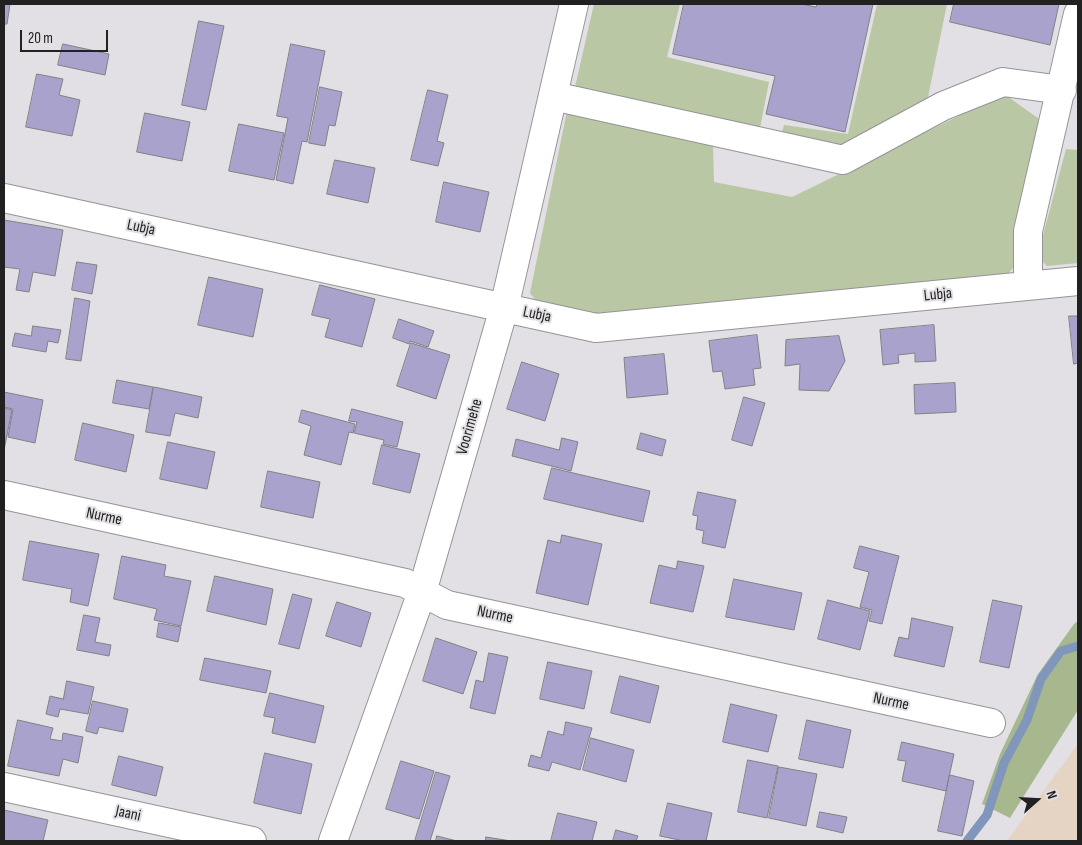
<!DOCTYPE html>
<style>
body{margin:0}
#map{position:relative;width:1082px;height:845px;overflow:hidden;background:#e2e0e4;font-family:"Sofia Sans Condensed",sans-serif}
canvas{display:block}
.frame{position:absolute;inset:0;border:5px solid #212122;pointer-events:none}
.north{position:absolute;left:1012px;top:775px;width:50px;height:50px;-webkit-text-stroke:4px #e2e0e4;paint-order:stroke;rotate:71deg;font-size:14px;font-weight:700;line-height:20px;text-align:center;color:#212122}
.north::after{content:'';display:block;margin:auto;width:18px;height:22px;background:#212122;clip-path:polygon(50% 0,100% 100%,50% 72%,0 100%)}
.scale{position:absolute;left:20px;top:30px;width:88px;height:22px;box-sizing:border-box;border:2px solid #212122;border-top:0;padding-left:6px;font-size:15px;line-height:18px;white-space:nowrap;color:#212122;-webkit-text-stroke:4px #e2e0e4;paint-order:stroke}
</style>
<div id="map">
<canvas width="1082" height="845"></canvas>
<div class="frame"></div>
<div class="north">N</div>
<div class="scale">20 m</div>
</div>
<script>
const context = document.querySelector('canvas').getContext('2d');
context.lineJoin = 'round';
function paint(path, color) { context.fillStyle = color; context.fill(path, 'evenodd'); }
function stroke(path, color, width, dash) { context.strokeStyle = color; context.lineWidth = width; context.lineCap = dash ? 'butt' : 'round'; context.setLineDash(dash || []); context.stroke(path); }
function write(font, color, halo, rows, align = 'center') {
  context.font = font + ' "Sofia Sans Condensed",sans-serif'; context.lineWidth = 4; context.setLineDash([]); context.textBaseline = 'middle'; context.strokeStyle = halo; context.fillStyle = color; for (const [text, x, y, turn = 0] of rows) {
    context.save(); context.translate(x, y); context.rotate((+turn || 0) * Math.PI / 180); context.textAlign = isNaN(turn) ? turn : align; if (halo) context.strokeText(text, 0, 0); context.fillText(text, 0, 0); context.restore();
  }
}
const education = new Path2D(`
 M1078,744V841H1007L1077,745Z`);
const green = new Path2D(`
 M594,4H680L667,57L769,82L759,133L575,87Z
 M877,4H947L926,107L847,146L781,136L784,125L848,134Z
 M1004,94L1042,121L1017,262L1007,276L604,316L540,306L530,293L567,111L713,144L714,182L792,197Z
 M1066,149L1078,150V263L1047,266L1041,260L1042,239Z`);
const forest = new Path2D(`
 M1078,621V710L1010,818L982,804L1000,754L1038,674L1074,624Z`);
const stream = new Path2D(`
 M967,841L987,815L1004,763L1027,720L1041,679L1061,651L1078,646`);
const building = new Path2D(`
 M4,4H10L7,24H4Z
 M684,4H801L816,7L817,4H873L845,132L766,114L775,76L673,54Z
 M954,4H1059L1050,45L950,22Z
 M199,21L224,26L206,110L182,105Z
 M63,44L109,54L105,75L58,65Z
 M291,44L325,51L307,142L302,141L293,184L276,180L288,118L277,116Z
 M37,74L63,79L59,95L80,100L72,136L26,127Z
 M320,87L342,92L335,126L329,125L325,146L309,143Z
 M428,90L448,95L437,141L444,143L438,166L411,160Z
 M145,113L190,122L182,161L137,152Z
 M239,124L284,133L274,180L229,171Z
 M335,160L375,168L368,203L327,194Z
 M444,182L489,192L480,232L436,222Z
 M4,220L63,230L55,276L33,272L29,292L16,290L20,269L4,267Z
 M77,262L97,265L92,294L72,290Z
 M209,277L263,289L253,337L198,325Z
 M320,285L375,299L362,347L325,337L330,319L312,315Z
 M75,298L90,301L81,361L66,359Z
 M1069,316H1078V363L1074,364Z
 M399,319L434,331L428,347L410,341L409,344L393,338Z
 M934,325L936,361L915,362V353L898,355L899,363L883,365L880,330Z
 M33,326L61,330L58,343L48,341L46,352L12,346L15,333L31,336Z
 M757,335L761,368L753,369L755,385L725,389L722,371L713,372L709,341Z
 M839,336L845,361L829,391L799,390L800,364L785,366L786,340Z
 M411,343L450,355L436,399L397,386Z
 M664,354L668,394L627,398L624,358Z
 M522,362L559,374L545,421L507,409Z
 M117,380L153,387L149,409L113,403Z
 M955,383L956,412L915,414L914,385Z
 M154,387L202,397L198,418L175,413L170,436L146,432Z
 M4,392L43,400L35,443L8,437L13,409L4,407Z
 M744,397L765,403L752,446L732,440Z
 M4,408L12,410L4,450Z
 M352,409L403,422L397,447L383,444L384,440L354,433L357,422L349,421Z
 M302,410L355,424L353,433L349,432L341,465L304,455L311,426L299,422Z
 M83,423L134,435L126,472L75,460Z
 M641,433L666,440L662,456L637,449Z
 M562,438L578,442L571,471L512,456L516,439L559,450Z
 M168,442L215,452L207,489L160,479Z
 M382,445L420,454L410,493L373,484Z
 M552,468L650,491L643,522L544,499Z
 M268,471L320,482L313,518L261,507Z
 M698,492L736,500L725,548L702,543L704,531L696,529L698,516L693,515Z
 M562,535L602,544L588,605L536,593L548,540L560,543Z
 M30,541L99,554L88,606L70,602L72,589L23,580Z
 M860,546L899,556L882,624L869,621L872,610L860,607L869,572L854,568Z
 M122,556L166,565L164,576L191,581L181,626L154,620L157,609L114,599Z
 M678,561L704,566L693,612L650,603L659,565L676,569Z
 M215,576L273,589L266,625L207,611Z
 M734,579L802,593L794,630L726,617Z
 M293,594L312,599L299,649L279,644Z
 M828,600L870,611L860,650L818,639Z
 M993,600L1022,606L1009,668L980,662Z
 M337,602L371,613L361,647L326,636Z
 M84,615L100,618L95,642L111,645L109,656L77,650Z
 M912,618L953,627L944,667L894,656L899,637L908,639Z
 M159,623L181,627L178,642L157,637Z
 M436,638L477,652L463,694L423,681Z
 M489,653L508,657L495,714L470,708L476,680L483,682Z
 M205,658L271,671L266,693L200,680Z
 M548,662L592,671L584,709L540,699Z
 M620,676L659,686L650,723L611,713Z
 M67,681L94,687L88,714L60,709L58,717L46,714L50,696L63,699Z
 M270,693L324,706L315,743L272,733L275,718L264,716Z
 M93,701L128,709L123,732L99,727L97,734L86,731Z
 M731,704L777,715L768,752L723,742Z
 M18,720L53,728L50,739L62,741L63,733L83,737L78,763L63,759L59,776L8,766Z
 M807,720L851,730L843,768L799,759Z
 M566,722L592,728L580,770L552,762L549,771L528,766L531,755L541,758L548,731L563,735Z
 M591,738L634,750L626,782L583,770Z
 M902,742L954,754L946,791L902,781L906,761L898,760Z
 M265,753L312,764L301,814L254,803Z
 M119,756L163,767L156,796L112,785Z
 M748,760L778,766L767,818L738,812Z
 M401,761L434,771L419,819L386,809Z
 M779,767L817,774L806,826L769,818Z
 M436,772L450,776L430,841H415Z
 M950,775L974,781L962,836L938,831Z
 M668,803L712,813L706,841H684L660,836Z
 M4,810L48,820L43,841H4Z
 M820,812L847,817L843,833L817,827Z
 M558,813L597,822L592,841H551Z
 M616,830L638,836L636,841H613Z
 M437,836L457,841H436Z
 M486,837L511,841H486Z`);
const minor = new Path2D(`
 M553,96L843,160L943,106L1003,82L1062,90
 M4,198L596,328L1078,281
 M1028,286V231L1078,14
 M4,495L405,583L447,605L991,723
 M4,787L252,841
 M333,841L422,592L504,308L574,4`);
const streetNames = [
 ["Lubja",141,228,12],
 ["Lubja",938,295,-6],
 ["Lubja",537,315,12],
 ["Voorimehe",470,427,-74],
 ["Nurme",104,517,12],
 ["Nurme",495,615,12],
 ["Nurme",891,702,12],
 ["Jaani",128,814,12]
];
paint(education, '#e5d4c3');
paint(green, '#b9c7a5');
paint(forest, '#a7b88e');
stroke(stream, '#8097bb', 9);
paint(building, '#a8a2cc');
stroke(building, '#818185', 1);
stroke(minor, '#959397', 30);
stroke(minor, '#fff', 28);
write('16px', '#212122', '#e2e0e4', streetNames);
</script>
